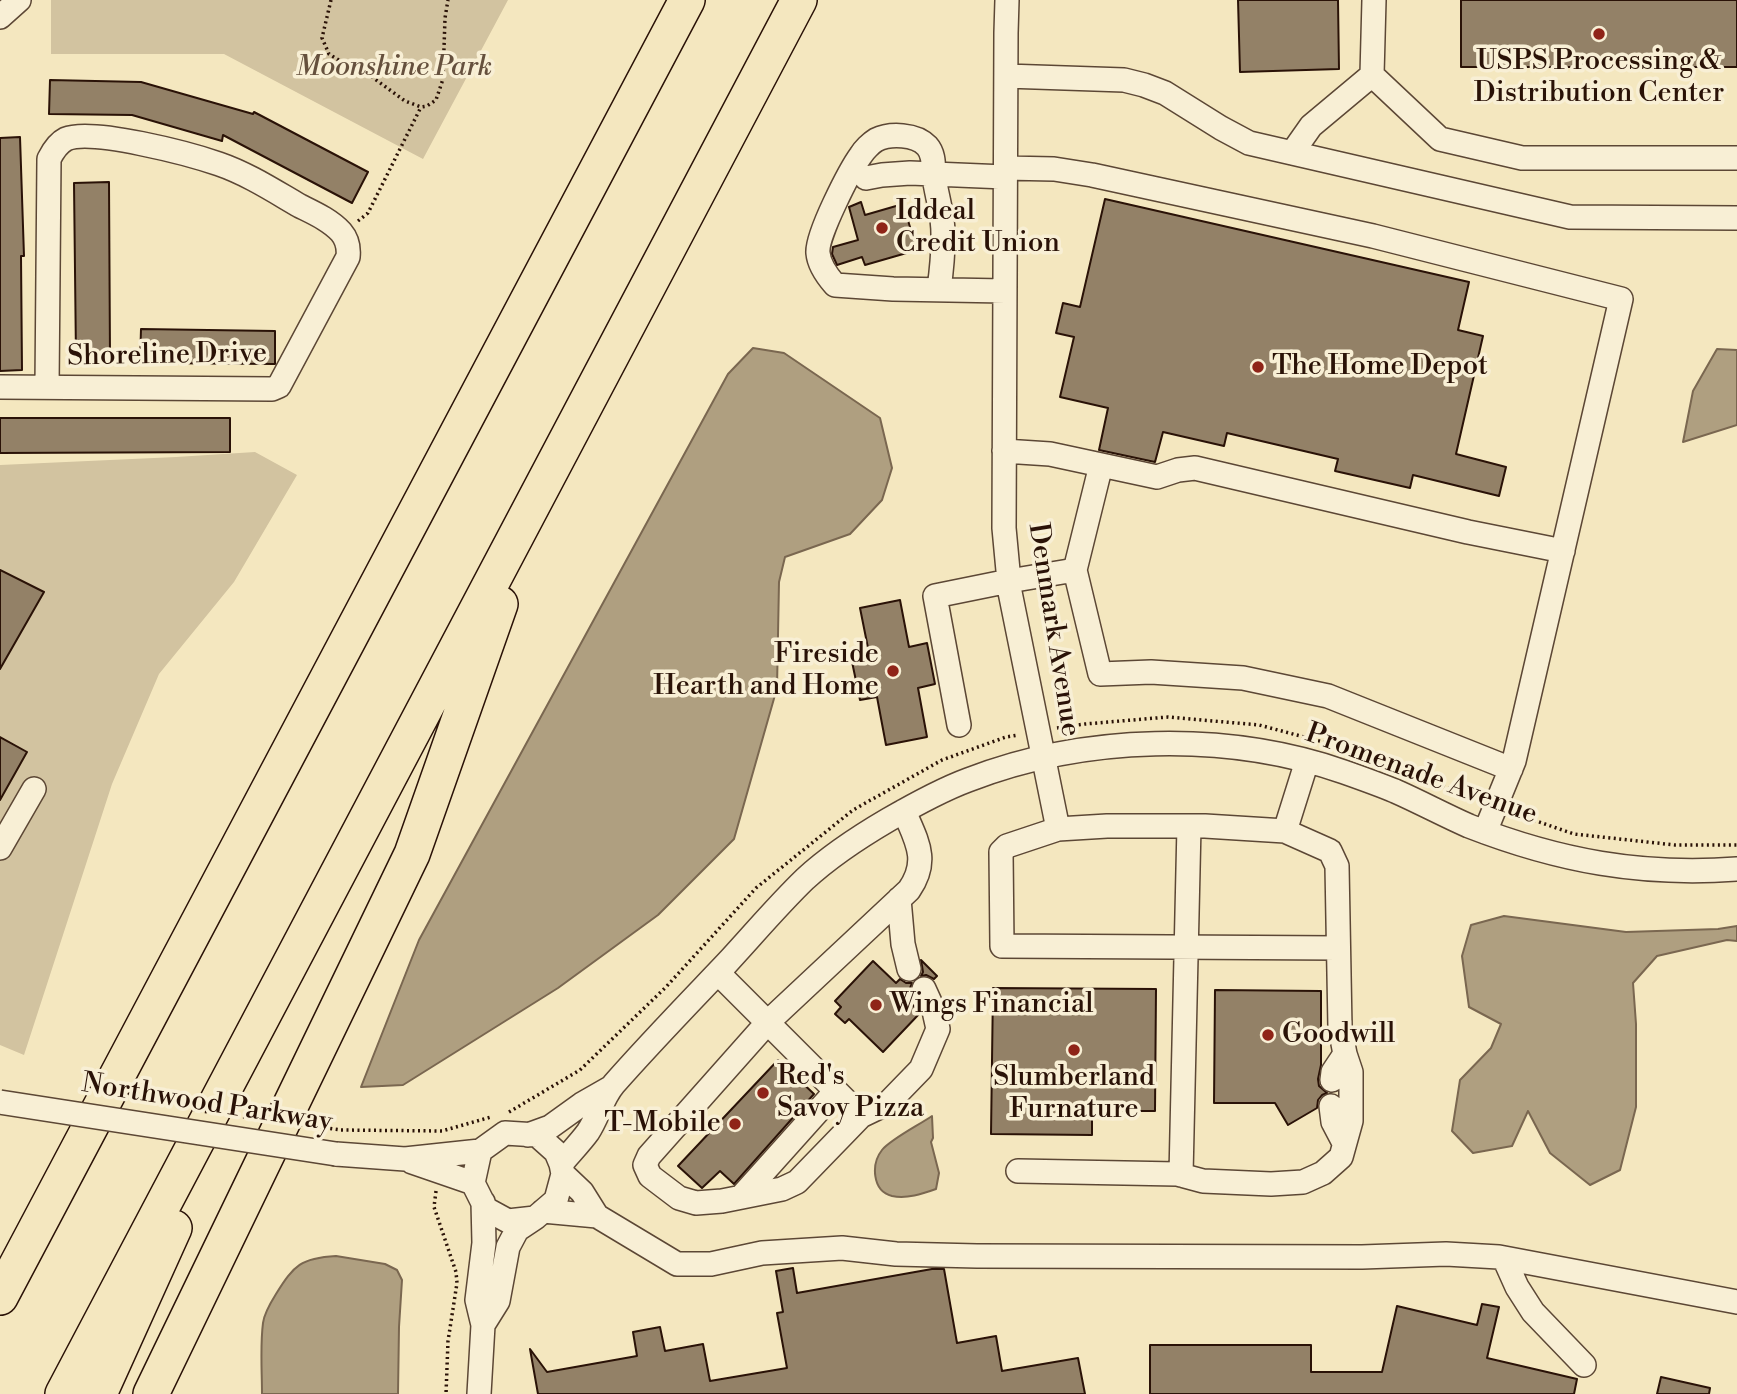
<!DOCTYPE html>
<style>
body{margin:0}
canvas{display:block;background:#f4e7bf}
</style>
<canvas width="1737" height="1394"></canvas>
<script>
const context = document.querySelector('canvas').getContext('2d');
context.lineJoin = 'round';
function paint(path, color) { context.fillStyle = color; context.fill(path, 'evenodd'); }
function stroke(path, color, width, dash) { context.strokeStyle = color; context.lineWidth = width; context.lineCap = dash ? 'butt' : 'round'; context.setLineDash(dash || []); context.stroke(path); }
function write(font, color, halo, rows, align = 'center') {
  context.font = font + ' "Libre Bodoni",serif'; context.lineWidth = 7; context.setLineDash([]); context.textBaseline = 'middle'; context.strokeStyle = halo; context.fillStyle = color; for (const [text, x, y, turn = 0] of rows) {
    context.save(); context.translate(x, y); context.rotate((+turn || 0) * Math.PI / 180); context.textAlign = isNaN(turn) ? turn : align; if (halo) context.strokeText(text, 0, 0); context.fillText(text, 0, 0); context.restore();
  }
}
const green = new Path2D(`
 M51,0H508L423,159L224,54H51Z
 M255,452L297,475L234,582L159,674L112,784L24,1055L0,1045V465L176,457Z`);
const water = new Path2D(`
 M753,348L784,353L880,418L892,468L882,500L850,534L785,557L779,582L777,688L734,839L658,915L558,988L403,1085L361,1087L419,940L728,374Z
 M1717,349L1737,350V425L1683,442L1693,391Z
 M1504,916L1626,932L1718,929L1737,926V941L1727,940L1657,956L1633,983L1636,1024V1107L1620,1170L1590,1185L1550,1153L1528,1111L1512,1146L1473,1153L1452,1131L1460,1080L1491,1048L1501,1024L1469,1007L1462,956L1471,925Z
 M932,1116L933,1138L931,1142L939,1173L936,1189C922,1194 907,1199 892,1196C872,1191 871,1164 882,1150C891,1139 919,1125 932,1116Z
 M336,1256L385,1264L397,1270L402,1280L399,1327L398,1394H262C262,1371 260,1346 263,1323C264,1314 271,1302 276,1294C294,1265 301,1258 336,1256Z`);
const building = new Path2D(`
 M1238,0H1338L1339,69L1240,72Z
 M1461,0H1737V67H1461Z
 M50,80L141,82L253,114L254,112L368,172L352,203L223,135L222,141L132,115L49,114Z
 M20,137L24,256H21L22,370L0,371V138Z
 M109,182L110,358H76L74,183Z
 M1105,199L1469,282L1458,330L1483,336L1456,454L1506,467L1499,496L1413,475L1410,488L1335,471L1338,459L1227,433L1224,446L1163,432L1155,462L1099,450L1108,408L1060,397L1074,337L1056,333L1063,303L1080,307Z
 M861,202L865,215L903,204L917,250L865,265L862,257L837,265L832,254L833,247L858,240L849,207Z
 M141,329L275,331V364L140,363Z
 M0,418H230V452L0,453Z
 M0,570L44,592L0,669Z
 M900,600L909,647L927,643L935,684L918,688L927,737L886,745L877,697L860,700L851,657L869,653L860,608Z
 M0,737L27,752L0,800Z
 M921,960L937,976L934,979L926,975L921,976L923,972Z
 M873,961L896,983L900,979L906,983H912L910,988L914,1000L911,1003L920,1013L883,1052L849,1019L845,1023L835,1014L841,1007L835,1001Z
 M993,988L1156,989L1155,1111H1092V1135L991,1134Z
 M1215,990L1321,991V1065L1318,1079L1319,1086L1327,1093L1322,1095L1318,1100L1317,1108L1288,1125L1275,1103H1214Z
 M778,1060L814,1094L734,1184L720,1171L702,1188L678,1166Z
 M793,1268L797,1293L932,1269H944L957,1343L996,1336L1002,1371L1078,1358L1085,1394H538L530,1349L547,1372L637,1356L633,1332L660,1327L665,1351L703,1344L710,1381L787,1368L777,1313L783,1312L776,1271Z
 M1482,1304L1499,1307L1487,1358L1577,1379L1574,1394H1150V1345H1311V1372H1382L1397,1306L1477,1325Z
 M1661,1377L1710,1388L1709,1394H1657Z`);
const path = new Path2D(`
 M331,0L322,38L329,54L345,64L368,74L405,101L421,107L427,106L436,100L443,79L445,18L448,0
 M358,221L368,213L421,107
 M1057,728L1085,724L1168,717L1259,725L1346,748L1375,760
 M1412,774L1476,799
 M1513,813L1574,834L1675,845H1737
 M509,1112L580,1070L666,987L756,888L853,810L942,760L1006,737L1018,735
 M341,1130L442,1131L491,1117
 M436,1191L434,1207L456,1272L457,1283L448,1341L446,1394`);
const minor = new Path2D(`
 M1007,0L1006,33L1004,528L1010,592L1058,829
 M0,17L19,0
 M1372,75L1440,139L1522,158H1737
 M1006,76L1124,80L1144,85L1165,93L1221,128L1249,143L1570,217L1737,218
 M1292,153L1311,126L1372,75L1374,0
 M1005,168L1054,169L1092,175L1373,236L1621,299L1514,761L1485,832
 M866,178L882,175L910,173L1005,177
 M939,289C942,267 945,242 942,219C940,205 936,191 934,177C933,167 935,155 927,146C916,134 890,133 876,140C871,143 864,150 861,155C850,170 816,236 818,253C819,265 828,277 835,285L893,289L1005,291
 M0,387L272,389L279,386L348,257C349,248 347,239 341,232C330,220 314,213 300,206C274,191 248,174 219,164C190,154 92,128 66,139C58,143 53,151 49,159L47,387
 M1004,451L1050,454L1157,477L1178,470L1195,468L1468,532L1563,551
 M1101,465L1075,570L1100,674L1151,672L1243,678L1328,696L1511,769
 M959,725L935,596L1009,581L1075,570
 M904,811C916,840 930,860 909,890L768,1022L649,1156L645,1165L650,1176L679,1198L696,1203L722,1201L782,1189L797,1182L861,1116L888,1103L921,1069L938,1029L934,1011L924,989
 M1285,831L1307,761
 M0,848L34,789
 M899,899L903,944L909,969
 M718,973L861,1116
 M1332,1080L1333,1072L1345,1054
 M1331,1106L1333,1122L1344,1143
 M505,1133L537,1135L556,1152L561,1164L563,1174L556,1200L535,1218L508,1221L486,1209L473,1183L480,1151Z
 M528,1135L550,1127L582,1104L610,1088
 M336,1154L405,1159L480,1151
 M412,1162L473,1183
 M561,1164C570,1153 580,1143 588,1132C598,1117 602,1098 614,1084C650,1043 688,1004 726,964C752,936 777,906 805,879C830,856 859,837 888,820C914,805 941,790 968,780C1084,735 1226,731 1344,772C1361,778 1378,784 1395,791C1420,802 1444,815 1469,826C1559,861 1641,876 1737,869
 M1018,1171L1177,1174L1203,1181L1271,1184L1303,1182L1323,1173L1341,1157L1351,1121V1072L1345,1054L1340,1028L1337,866L1330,851L1285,831L1205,826H1107L1058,829L1007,846L1001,852L1002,946L1338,948
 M563,1174L582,1192L597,1216
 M1181,1175L1189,826
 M741,1197L836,1091
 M543,1211L597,1216L677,1264H711L762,1253L842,1248L896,1254L977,1256L1362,1257L1446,1254L1499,1257L1737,1302
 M1504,1258L1517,1287L1533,1312L1584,1365
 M483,1325L498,1301L508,1247L517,1230L535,1218
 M479,1394L483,1325L477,1300L484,1243L483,1202`);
const highway = new Path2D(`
 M0,1297L687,0
 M63,1394L799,0
 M99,1394L174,1228
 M151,1394L412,854L500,604`);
const pathBridge = new Path2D(`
 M194,1110L341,1130`);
const minorBridge = new Path2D(`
 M0,1102L336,1154`);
const markers = [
 [1599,34,7,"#8f2418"],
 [882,228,7,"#8f2418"],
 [1258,367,7,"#8f2418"],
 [893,671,7,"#8f2418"],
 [876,1005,7,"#8f2418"],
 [1268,1035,7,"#8f2418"],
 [1074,1050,7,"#8f2418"],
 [763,1093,7,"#8f2418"],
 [735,1124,7,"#8f2418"]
];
const poiNames = [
 ["USPS Processing &",1599,62,"center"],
 ["Distribution Center",1599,94,"center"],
 ["Iddeal",896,212],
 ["Credit Union",896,244],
 ["The Home Depot",1272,367],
 ["Fireside",879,655,"right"],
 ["Hearth and Home",879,687,"right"],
 ["Wings Financial",890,1005],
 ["Goodwill",1282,1035],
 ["Red's",777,1077],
 ["Savoy Pizza",777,1109],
 ["Slumberland",1074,1078,"center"],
 ["Furnature",1074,1110,"center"],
 ["T-Mobile",721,1124,"right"]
];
const parkNames = [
 ["Moonshine Park",394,68]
];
const streetNames = [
 ["Shoreline Drive",167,356,-1],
 ["Denmark Avenue",1053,630,81],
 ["Promenade Avenue",1421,775,20],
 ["Northwood Parkway",207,1104,9]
];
paint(green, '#d2c3a0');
paint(water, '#af9f80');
stroke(water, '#7a6750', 2);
paint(building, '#938167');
stroke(building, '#2a1207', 2);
stroke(minor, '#5c4735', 26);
stroke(highway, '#2a1207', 38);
stroke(path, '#2a1207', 3.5, [2, 3.5]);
stroke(minor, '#f8efd5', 23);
stroke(highway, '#f4e7bf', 35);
stroke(minorBridge, '#5c4735', 26, []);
stroke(pathBridge, '#2a1207', 3.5, [2, 3.5]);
stroke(minorBridge, '#f8efd5', 23);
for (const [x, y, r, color] of markers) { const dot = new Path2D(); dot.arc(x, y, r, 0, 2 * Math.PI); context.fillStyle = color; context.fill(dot); stroke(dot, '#f8efd5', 2.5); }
write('28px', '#2a1207', '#f8efd5', poiNames, 'left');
write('italic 28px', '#65503d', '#f8efd5', parkNames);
write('28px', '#2a1207', '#f8efd5', streetNames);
</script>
